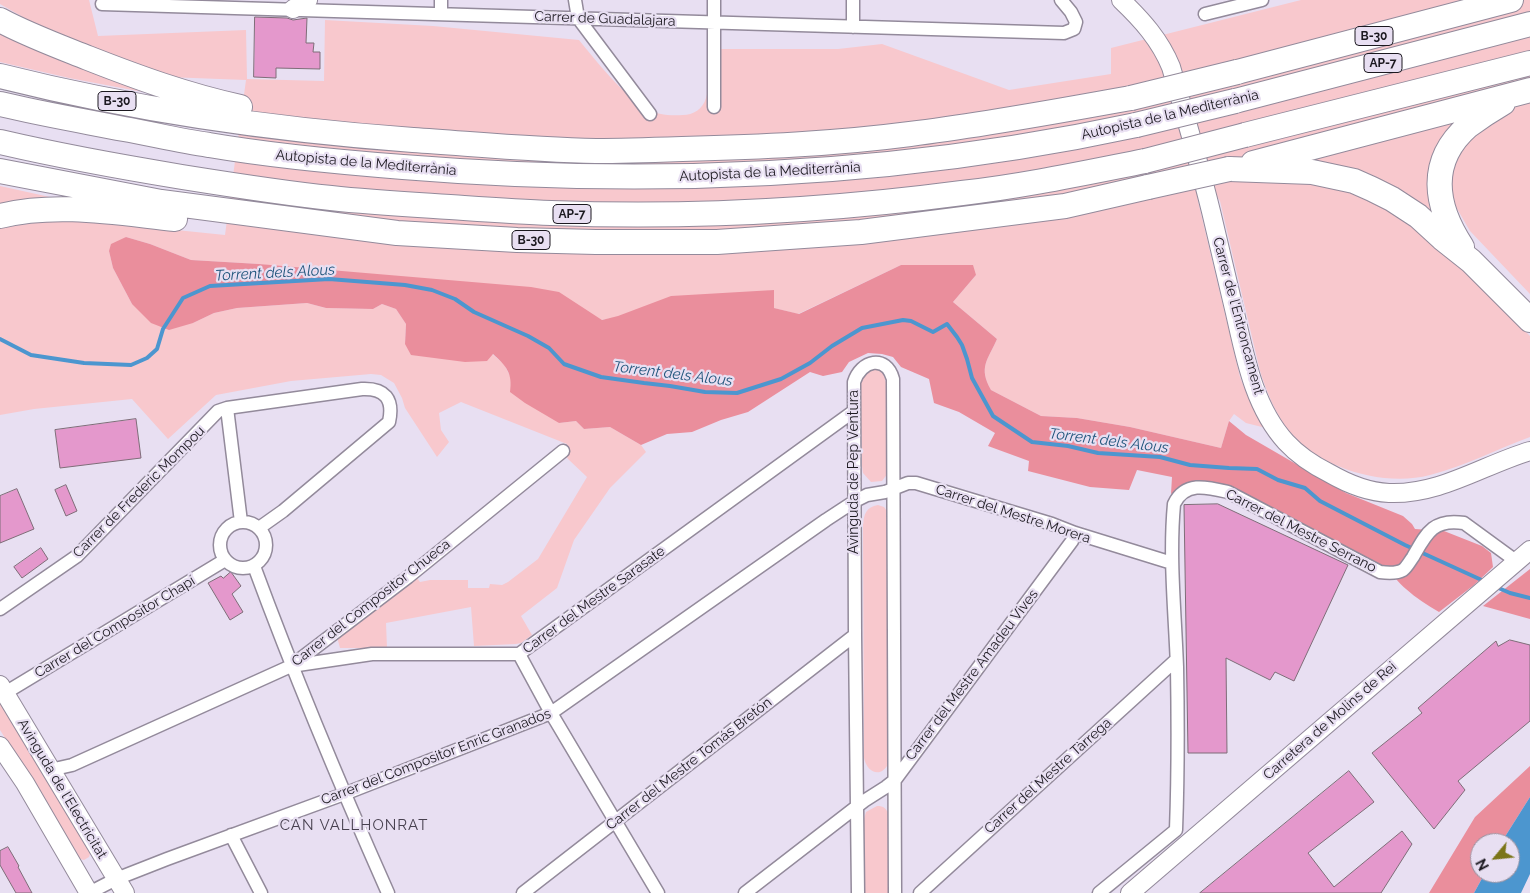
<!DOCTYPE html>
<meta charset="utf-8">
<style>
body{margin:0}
#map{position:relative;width:1530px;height:893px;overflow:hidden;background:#e8dff2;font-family:Raleway,sans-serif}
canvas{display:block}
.north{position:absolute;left:1470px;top:833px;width:50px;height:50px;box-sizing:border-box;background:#e8dff2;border:1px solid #96909e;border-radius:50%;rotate:242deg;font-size:14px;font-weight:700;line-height:20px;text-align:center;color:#1c1920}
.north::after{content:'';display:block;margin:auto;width:18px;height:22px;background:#7b7518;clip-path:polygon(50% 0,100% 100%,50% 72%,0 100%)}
</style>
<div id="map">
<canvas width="1530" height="893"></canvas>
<div class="north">N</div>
</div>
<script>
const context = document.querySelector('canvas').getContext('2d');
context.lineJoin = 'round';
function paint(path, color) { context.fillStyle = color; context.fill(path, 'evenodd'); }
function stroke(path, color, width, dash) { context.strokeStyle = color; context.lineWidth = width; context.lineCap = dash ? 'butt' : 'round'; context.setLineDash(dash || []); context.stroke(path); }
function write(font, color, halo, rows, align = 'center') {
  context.font = font + ' Raleway,sans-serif'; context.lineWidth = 4.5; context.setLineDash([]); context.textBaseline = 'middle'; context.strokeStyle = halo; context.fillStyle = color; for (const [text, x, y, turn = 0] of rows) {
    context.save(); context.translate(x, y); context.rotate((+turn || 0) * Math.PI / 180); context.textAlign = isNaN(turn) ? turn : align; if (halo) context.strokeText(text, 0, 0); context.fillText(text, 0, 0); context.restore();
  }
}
const green = new Path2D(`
 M0,0H89L98,36L246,30L247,79L324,81L325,20L433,26L579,40C598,63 621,93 646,108C656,115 671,116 683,115C693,115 703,109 706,98C711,83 708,65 708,49H838L882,44L1009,90L1111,74V48L1301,0H1530V294L1470,231L1456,207L1418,226L1446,252L1530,336V437C1497,449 1465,466 1430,475C1384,487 1321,469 1290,432C1276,415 1267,393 1260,371L1220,201L1214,192L1197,197L1240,377L1248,397L1266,428L1246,423L1234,414L1229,421L1221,448L1130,427L1077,418L1041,416L991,390C978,367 988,360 997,339L953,302L976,275L901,265L798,314L774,308V290L601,320L583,309L259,264L191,260L150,244L126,237L109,251L113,268L132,304L193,323L214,313L237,308L307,303L326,308L373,309L382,304L396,309L406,324L405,344L492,354L504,364L512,380L559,423L576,421L584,429L610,427L641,445L646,452L610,488L574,540L557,588L521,616L532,635L521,643L516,644L474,646L471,607L386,623L387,648H340L337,637L417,578L420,582L430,580H468V588H489L490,584L502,585L508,582L538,559L587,477L568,459L563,451L567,444L461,402L439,413L441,430L449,442L437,457L405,408L402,398L394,383L381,375L371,374L291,381L216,395L168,439L132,399L34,409L0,415V228L47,221L108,223L225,235L246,80L167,77L60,38L0,4Z
 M0,30L67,63L143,92L69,78L0,62Z
 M0,186L77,203L0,208Z
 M872,369C877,370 880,370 883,374C891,385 888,455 888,473L882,481L871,482L863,473L862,466L860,380L866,372Z
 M878,505L884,507L887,511L889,762C882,779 867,773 864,758L863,525C864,514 866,507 878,505Z
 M0,698L91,851L89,857L84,860L80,859L73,851L37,789L0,730Z
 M877,806C884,806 886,808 889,815L890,893H864V819L866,812Z`);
const forest = new Path2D(`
 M126,237L150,244L191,260L259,264L531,287L559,292L602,320L618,316L671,296L774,290V308L799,314L901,265H973L976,275L953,302L997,339C988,360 978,367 991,390L1041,416L1077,418L1130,427L1221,448L1229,421L1246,435L1346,493L1403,516L1412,524L1415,529L1444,531L1482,546L1491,553L1493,567L1474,585L1439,612C1427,605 1416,598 1406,589C1395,580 1391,569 1376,565L1234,491L1185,486L1171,494L1172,477L1137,470L1129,490L1090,487L1028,471L1029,461L988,446L995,433L959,412L934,403L929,379L901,367L893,357L882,354L868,353L849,362L842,372L823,376L810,372L748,412L721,420L692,432L667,434L641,445L610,427L584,429L576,421L559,423L525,403L510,392C513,373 506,366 493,354L487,361L465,362L411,355L405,344L406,324L396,309L382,304L373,309L326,308L307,303L237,308L214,313L193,323L169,330L151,323L132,304L113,268L109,251L111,244Z
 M1530,569V619L1483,606Z
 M1530,766V797L1501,843H1480V873H1485L1474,893H1429L1475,817Z`);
const water = new Path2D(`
 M1530,797V874L1521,893H1474L1485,873H1510V843H1501Z`);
const stream = new Path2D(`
 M0,339L31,355L84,363L131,365L147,358L157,349L163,329L183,298L210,286L329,279L405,285L432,290L455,299L474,312L528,336L549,348L564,364L601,377L644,383L670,386L705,392L737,393L781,379L810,363L832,346L862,328L903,320L911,321L933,332L947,324L957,337L962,345L967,359L972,378L993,416L1032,442L1068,446L1098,453L1160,457L1190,465L1229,468L1257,469L1278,480L1305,488L1320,501L1405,545L1486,582
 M1494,586L1510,593L1530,598`);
const building = new Path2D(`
 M255,17L287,18L293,20L307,18L306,43H314L313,52H320V69L276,68V78L254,77Z
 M136,419L141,458L60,468L55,430Z
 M66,485L77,511L66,516L55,490Z
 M17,489L34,529L0,543V496Z
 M1218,504L1348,565L1294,681L1275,672L1270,680L1226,658L1227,753H1188L1184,505Z
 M41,548L48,559L22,578L14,567Z
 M231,572L241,586L232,594L243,612L230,620L208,583L221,576L223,578Z
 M1510,640L1530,645V721L1458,781L1465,790L1434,829L1372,753L1422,713L1418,708L1496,641L1498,646Z
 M1349,771L1374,802L1308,853L1334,887L1402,831L1412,844L1381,893H1200Z
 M8,847L19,866L18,867L32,893H16L0,865V851Z`);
const street = new Path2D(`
 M441,0V14
 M575,0L578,18L650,114
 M714,0V107
 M853,0V27
 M102,4L1064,33L1074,29L1076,22L1071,12L1061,0
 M1205,14L1262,0
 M227,408L241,522
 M220 545a23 23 0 1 1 46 0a23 23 0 1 1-46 0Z
 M254,566C295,677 340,785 388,893
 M0,609L77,556L218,411L227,408L362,389C385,388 394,399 389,422L283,511L259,528
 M519,654L551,713L658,893
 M291,666L372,654H519L854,411
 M5,693L225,560
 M50,770L72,765L291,666L408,577L563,451
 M231,835L261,893
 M89,893L116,879L167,859L344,794L551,713L826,520L855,501L867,495L885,492L908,483H916L1052,524L1075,533L1172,563
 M523,893L855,635
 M745,893L864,801L886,787L895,780L1072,541L1075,533
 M858,893L855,635L854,382C861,360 886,354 893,379L895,893
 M920,893L1176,660
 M1099,893L1176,830C1178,776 1178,721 1177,667C1175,612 1169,558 1174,504C1185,481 1207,487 1228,492L1380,572C1387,573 1396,574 1403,570C1407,567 1410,561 1413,557C1426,534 1433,518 1464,523L1516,561`);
const secondary = new Path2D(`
 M1121,0C1142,20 1160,40 1171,67C1186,119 1202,172 1214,224C1221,254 1228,283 1235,313C1245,357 1254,407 1286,442C1298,455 1313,465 1329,473C1348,484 1367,492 1389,493C1440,495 1483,465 1530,451
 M293,9L308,0
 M0,685L125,893
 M0,746L25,783L89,893
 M1130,893L1530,550`);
const highway = new Path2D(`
 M0,20C28,35 58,46 88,58C139,78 186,95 240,107
 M1237,72L1511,0
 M0,76C135,110 274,130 413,140C474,144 535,150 596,151C624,151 653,150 682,149C758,147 834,144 910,134C984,125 1058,111 1131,98
 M1235,101L1530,24
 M0,104C41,114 83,121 124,129C152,134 180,141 209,145C273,156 338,162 403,167C648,187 895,177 1136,125
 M1245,135L1530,63
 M0,142C60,156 121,167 182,177C232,185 282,193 331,198C376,203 420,205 464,208C493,210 522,212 551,213C688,218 826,211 962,193C1024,186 1084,173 1145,161
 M1253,163L1530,90
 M1229,169L1312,172L1354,181L1372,189L1392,199L1418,216L1442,238L1471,261L1530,320
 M0,171L161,202L397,233L517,240L596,242H717L861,232L1065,206L1148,187
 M0,216C57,202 117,213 175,219
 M1462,247C1435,206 1427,162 1468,126C1479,118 1491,110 1503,103`);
const highwayBridge = new Path2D(`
 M1131,98L1237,72
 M1136,125L1235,101
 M1145,161L1245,135
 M1148,187L1229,169`);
const shields = [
 [1374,36,38],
 [1383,63,38],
 [117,101,38],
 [572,214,38],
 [531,240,38]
];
const shieldNames = [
 ["B-30",1374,36],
 ["AP-7",1383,63],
 ["B-30",117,101],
 ["AP-7",572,214],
 ["B-30",531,240]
];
const streetNames = [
 ["Carrer de Guadalajara",605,19,2],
 ["Autopista de la Mediterrània",1170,115,-13],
 ["Autopista de la Mediterrània",366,163,5],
 ["Autopista de la Mediterrània",770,172,-3],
 ["Carrer de l'Entroncament",1238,316,75],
 ["Avinguda de Pep Ventura",854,472,-90],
 ["Carrer de Frederic Mompou",139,492,-45],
 ["Carrer del Mestre Morera",1013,514,18],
 ["Carrer del Mestre Serrano",1301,531,27],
 ["Carrer del Mestre Sarasate",594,600,-36],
 ["Carrer del Compositor Chueca",371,603,-38],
 ["Carrer del Compositor Chapí",115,627,-31],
 ["Carrer del Mestre Amadeu Vives",972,675,-53],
 ["Carretera de Molins de Rei",1330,721,-41],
 ["Carrer del Compositor Enric Granados",436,757,-21],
 ["Carrer del Mestre Tomás Bretón",689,764,-38],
 ["Carrer del Mestre Tàrrega",1048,776,-42],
 ["Avinguda de l'Electricitat",62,789,59]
];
const waterNames = [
 ["Torrent dels Alous",275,273,-3],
 ["Torrent dels Alous",673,374,7],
 ["Torrent dels Alous",1109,441,7]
];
const neighbourhoodNames = [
 ["CAN VALLHONRAT",354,825]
];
paint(green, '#f8c8cd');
paint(forest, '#ea8e9c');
paint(water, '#4c96cf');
stroke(stream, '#4c96cf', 4);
paint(building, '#e498cc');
stroke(building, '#7e6d78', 1);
stroke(street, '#938a9b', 15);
stroke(secondary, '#938a9b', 20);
stroke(highway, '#938a9b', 26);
stroke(street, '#fff', 12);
stroke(secondary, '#fff', 18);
stroke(highway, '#fff', 24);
stroke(highwayBridge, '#938a9b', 26, []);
stroke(highwayBridge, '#fff', 24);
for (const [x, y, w] of shields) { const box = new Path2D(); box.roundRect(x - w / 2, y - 9.5, w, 19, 4); context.fillStyle = '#e8dff2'; context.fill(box); stroke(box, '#1c1920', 1); }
write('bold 12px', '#1c1920', null, shieldNames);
write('14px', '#1c1920', '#e8dff2', streetNames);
write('italic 15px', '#1f547b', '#e8dff2', waterNames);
context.letterSpacing = '1px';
write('15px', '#484150', '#e8dff2', neighbourhoodNames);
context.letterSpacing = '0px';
</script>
